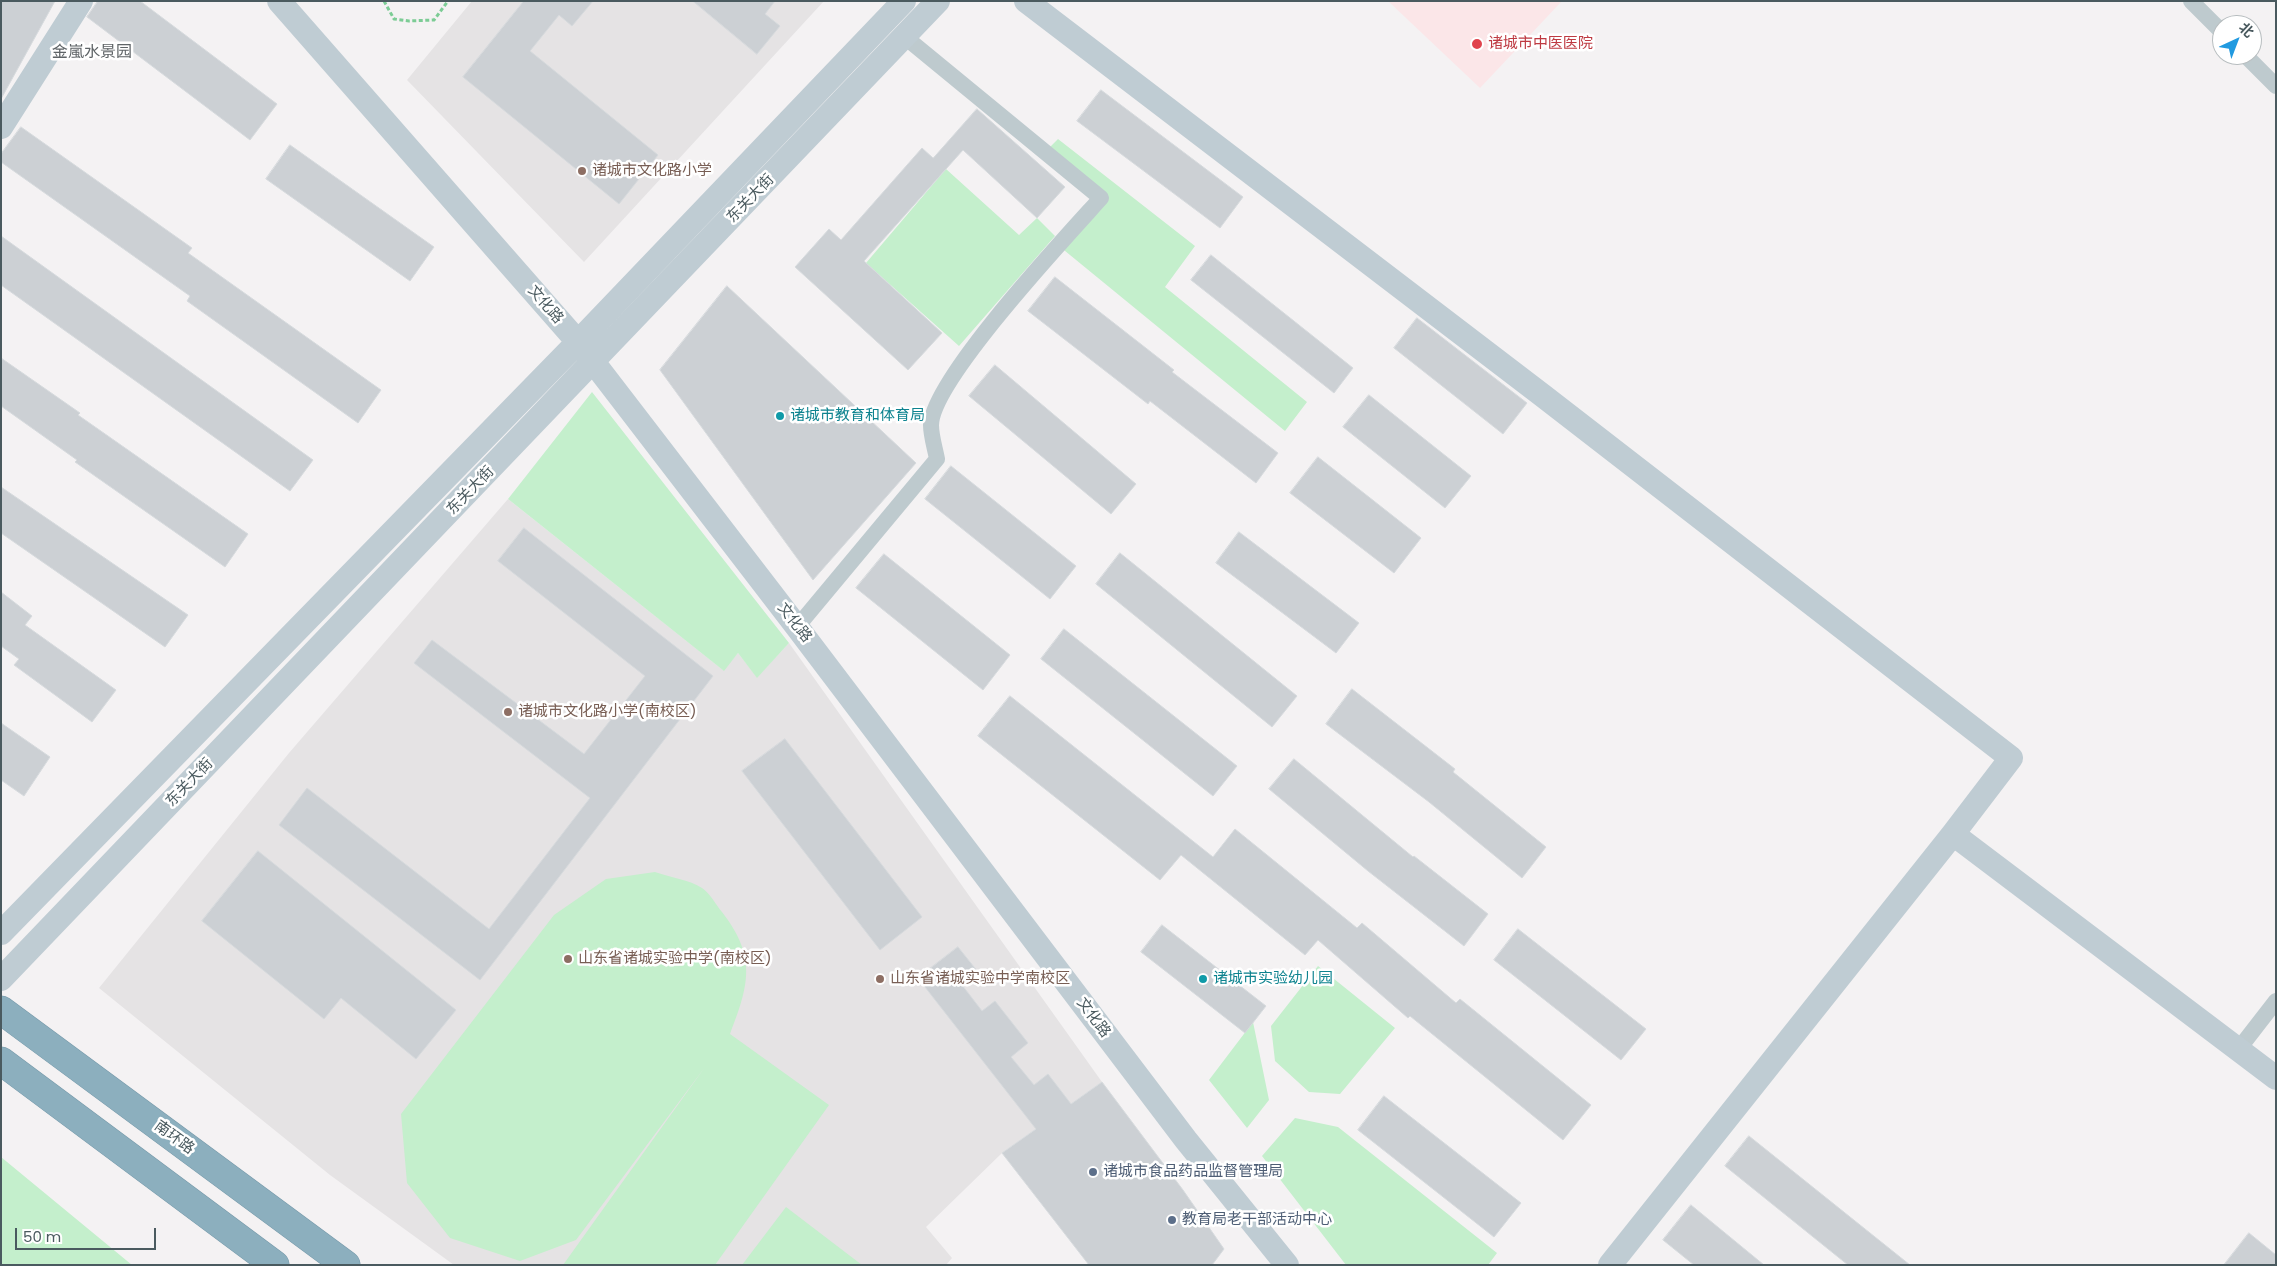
<!DOCTYPE html>
<meta charset="utf-8">
<style>
body{margin:0}
#map{position:relative;width:2277px;height:1266px;overflow:hidden;background:#f4f2f3;font-family:Poppins,"Noto Sans SC",sans-serif}
canvas{display:block}
.frame{position:absolute;inset:0;border:2px solid #4a5a5f;pointer-events:none}
.north{position:absolute;left:2212px;top:15px;width:50px;height:50px;box-sizing:border-box;background:#fff;border:1px solid #b7bdbf;border-radius:50%;rotate:43deg;font-size:14px;font-weight:700;line-height:20px;text-align:center;color:#4a5a5f}
.north::after{content:'';display:block;margin:auto;width:18px;height:22px;background:#219ae0;clip-path:polygon(50% 0,100% 100%,50% 72%,0 100%)}
.scale{position:absolute;left:15px;top:1228px;width:141px;height:22px;box-sizing:border-box;border:2px solid #4a5a5f;border-top:0;padding-left:6px;font-size:15px;line-height:18px;white-space:nowrap;color:#4a5a5f;-webkit-text-stroke:4px #fff;paint-order:stroke}
</style>
<div id="map">
<canvas width="2277" height="1266"></canvas>
<div class="frame"></div>
<div class="north">北</div>
<div class="scale">50 m</div>
</div>
<script>
const context = document.querySelector('canvas').getContext('2d');
context.lineJoin = 'round';
function paint(path, color) { context.fillStyle = color; context.fill(path, 'evenodd'); }
function stroke(path, color, width, dash) { context.strokeStyle = color; context.lineWidth = width; context.lineCap = dash ? 'butt' : 'round'; context.setLineDash(dash || []); context.stroke(path); }
function write(font, color, halo, rows, align = 'center') {
  context.font = font + ' Poppins,"Noto Sans SC",sans-serif'; context.lineWidth = 5; context.setLineDash([]); context.textBaseline = 'middle'; context.strokeStyle = halo; context.fillStyle = color; for (const [text, x, y, turn = 0] of rows) {
    context.save(); context.translate(x, y); context.rotate((+turn || 0) * Math.PI / 180); context.textAlign = isNaN(turn) ? turn : align; if (halo) context.strokeText(text, 0, 0); context.fillText(text, 0, 0); context.restore();
  }
}
const education = new Path2D(`
 M472,1H824L584,262L407,80Z
 M508,499L723,670L738,653L757,677L789,643L1102,1082L1002,1153L926,1227L952,1258L946,1265H454L330,1175L99,988L289,753Z`);
const medical = new Path2D(`
 M1388,1H1562L1480,88Z`);
const green = new Path2D(`
 M1058,139L1195,246L1165,287L1307,402L1285,431L1059,246L1100,198L1046,151Z
 M946,169L1019,235L1037,218L1055,236L959,346L866,263Z
 M592,392L789,643L757,678L738,653L724,671L508,499Z
 M655,872C669,877 690,880 702,888C710,893 716,905 722,912C757,957 749,985 730,1034L829,1105L715,1265H563L705,1067L576,1240L520,1261L450,1238L407,1183L401,1114L554,915L606,879Z
 M1318,966L1395,1028L1340,1094L1309,1092L1275,1061L1271,1026Z
 M1253,1022L1269,1100L1247,1128L1209,1080Z
 M1295,1118L1338,1127L1497,1253L1488,1265H1346L1262,1156Z
 M1,1157L132,1265H1Z
 M786,1207L862,1265H742Z`);
const building = new Path2D(`
 M1,1H55L1,99Z
 M98,1H140L277,104L250,140L87,17Z
 M524,1H593L572,26L559,15L530,51L658,155L619,204L463,77Z
 M693,1H775L765,14L780,26L757,54Z
 M1101,90L1243,197L1220,228L1077,121Z
 M977,109L1065,187L1037,218L963,150L864,261L942,333L908,370L795,267L829,229L841,240L922,148L933,158Z
 M21,127L192,248L188,253L381,390L358,423L187,301L190,296L1,162V154Z
 M290,145L434,247L410,281L266,179Z
 M1,236L313,460L290,491L1,285Z
 M1211,255L1353,368L1334,393L1191,280Z
 M1055,277L1174,370L1172,372L1278,453L1256,483L1150,401L1148,404L1028,311Z
 M727,286L916,463L813,580L660,370Z
 M1417,318L1527,403L1503,434L1394,348Z
 M1,358L80,413L78,415L248,534L225,567L75,462L77,460L1,406Z
 M995,365L1136,484L1111,514L969,396Z
 M1369,395L1471,476L1445,508L1343,427Z
 M1318,457L1421,538L1394,573L1290,493Z
 M951,466L1076,566L1050,599L925,499Z
 M1,487L188,615L165,647L1,533Z
 M524,528L713,676L480,980L279,825L307,788L489,929L590,798L414,663L432,640L584,754L645,676L498,561Z
 M1239,532L1359,623L1336,653L1216,563Z
 M1120,553L1297,696L1272,727L1096,584Z
 M884,554L1010,655L983,690L856,588Z
 M1,592L32,616L25,625L116,690L92,722L14,665L19,659L1,646Z
 M1064,629L1237,766L1213,796L1041,659Z
 M1352,689L1455,769L1453,772L1546,847L1522,878L1429,802L1326,724Z
 M1010,696L1213,857L1235,829L1357,928L1362,923L1456,1003L1460,999L1591,1105L1563,1140L1410,1016L1408,1018L1318,940L1305,955L1181,855L1160,880L978,736Z
 M1,723L50,757L24,796L1,780Z
 M785,739L922,917L880,950L742,771Z
 M1294,759L1413,857L1414,856L1488,914L1464,946L1368,871L1269,789Z
 M258,851L456,1010L416,1059L341,998L324,1019L202,921Z
 M1162,925L1266,1006L1245,1033L1141,952Z
 M1518,929L1646,1029L1621,1060L1494,960Z
 M958,947L978,972L962,985L982,1011L995,1001L1028,1043L1011,1057L1034,1085L1048,1074L1071,1104L1102,1082L1183,1190L1224,1249L1212,1265H1089L1002,1153L1036,1129L918,978Z
 M1384,1096L1521,1203L1494,1237L1358,1130Z
 M1749,1136L1910,1265H1848L1725,1166Z
 M1691,1205L1764,1265H1694L1663,1240Z
 M2249,1233L2276,1255V1265H2224Z`);
const path = new Path2D(`
 M384,1L394,19L409,21L434,20L448,1`);
const street = new Path2D(`
 M2191,1L2222,32
 M2245,55L2276,86
 M797,627L937,459C935,448 931,436 931,425C932,380 1066,237 1101,198L905,37
 M2238,1050L2276,1001`);
const secondary = new Path2D(`
 M279,1L578,342L797,627L1186,1140L1287,1265
 M1026,1L1542,395L2011,758L1953,834L1610,1265
 M1,127L81,1
 M1953,834L2276,1078
 M1,933L578,342L904,1
 M1,979L938,1`);
const highway = new Path2D(`
 M1,1010L346,1265
 M1,1061L275,1265`);
const markers = [
 [1477,44,6,"#e0444e"],
 [582,171,5,"#8d6e63"],
 [780,416,5,"#0f9aa8"],
 [508,712,5,"#8d6e63"],
 [568,959,5,"#8d6e63"],
 [880,979,5,"#8d6e63"],
 [1203,979,5,"#0f9aa8"],
 [1093,1172,5,"#5c6f8a"],
 [1172,1220,5,"#5c6f8a"]
];
const healthNames = [
 ["诸城市中医医院",1488,44]
];
const educationNames = [
 ["诸城市文化路小学",592,171],
 ["诸城市文化路小学(南校区)",518,712],
 ["山东省诸城实验中学(南校区)",578,959],
 ["山东省诸城实验中学南校区",890,979]
];
const streetNames = [
 ["东关大街",751,199,-46],
 ["文化路",545,305,49],
 ["东关大街",471,491,-46],
 ["文化路",794,623,52],
 ["东关大街",190,783,-46],
 ["文化路",1093,1018,53],
 ["南环路",174,1138,36]
];
const cultureNames = [
 ["诸城市教育和体育局",790,416],
 ["诸城市实验幼儿园",1213,979]
];
const serviceNames = [
 ["诸城市食品药品监督管理局",1103,1172],
 ["教育局老干部活动中心",1182,1220]
];
const neighbourhoodNames = [
 ["金嵐水景园",92,53]
];
paint(education, '#e5e3e4');
paint(medical, '#fbe6e8');
paint(green, '#c4efcc');
paint(building, '#ccd0d4');
stroke(building, '#d6dadd', 1);
stroke(highway, '#779aaa', 29);
stroke(path, '#7ccc95', 3, [4, 2.5]);
stroke(street, '#becace', 16);
stroke(secondary, '#bfccd3', 24);
stroke(highway, '#8cafbe', 28);
for (const [x, y, r, color] of markers) { const dot = new Path2D(); dot.arc(x, y, r, 0, 2 * Math.PI); context.fillStyle = color; context.fill(dot); stroke(dot, '#fff', 2); }
write('15px', '#be3a42', '#fff', healthNames, 'left');
write('15px', '#785e54', '#fff', educationNames, 'left');
write('15px', '#4a5a5f', '#fff', streetNames);
write('15px', '#0d838f', '#fff', cultureNames, 'left');
write('15px', '#4e5e75', '#fff', serviceNames, 'left');
write('16px', '#5f6467', '#fff', neighbourhoodNames);
</script>
